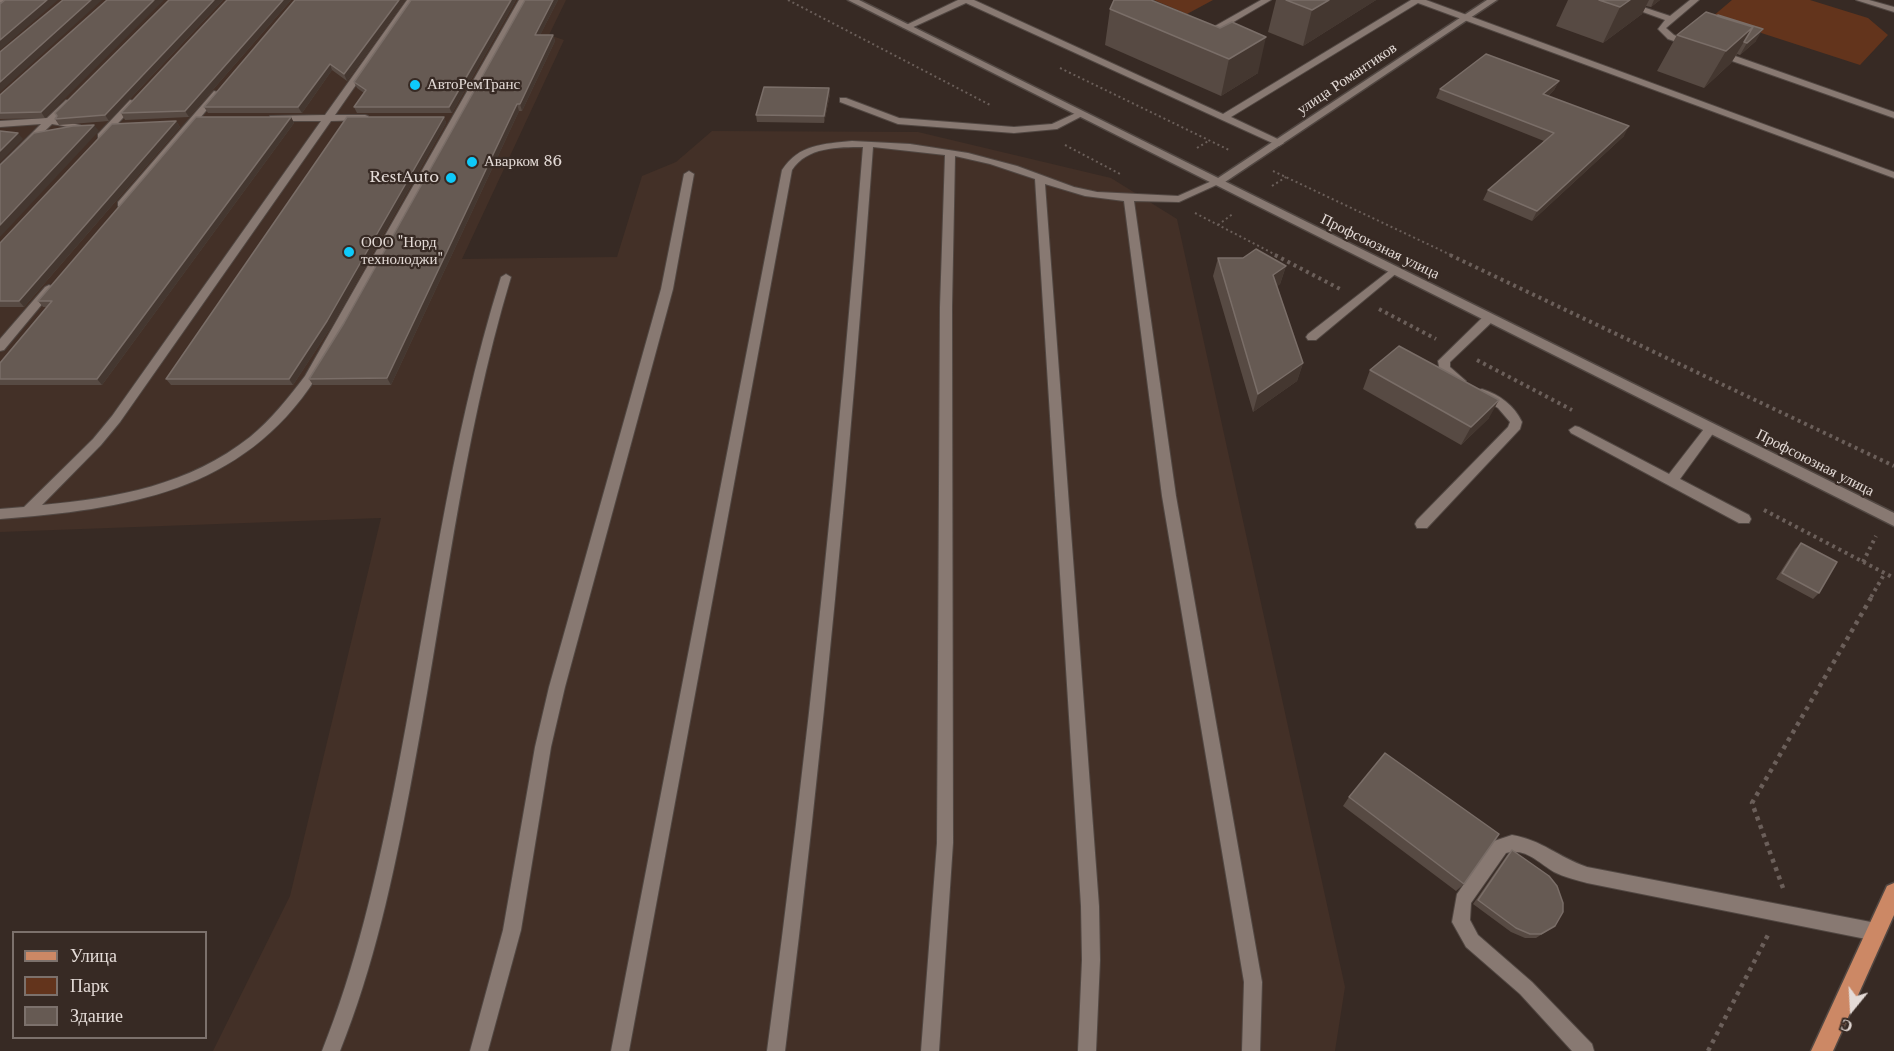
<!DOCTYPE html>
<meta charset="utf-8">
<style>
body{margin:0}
#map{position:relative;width:1894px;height:1051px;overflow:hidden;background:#372a24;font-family:"Libre Baskerville",serif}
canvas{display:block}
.legend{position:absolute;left:12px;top:931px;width:195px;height:108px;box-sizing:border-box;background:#372a24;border:2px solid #7c716c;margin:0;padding:8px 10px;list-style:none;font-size:18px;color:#e4dbd7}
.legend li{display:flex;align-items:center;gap:12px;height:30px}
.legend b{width:30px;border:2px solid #7c716c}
.north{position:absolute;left:1822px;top:979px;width:60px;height:60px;-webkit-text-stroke:4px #372a24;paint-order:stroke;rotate:198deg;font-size:16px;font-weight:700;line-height:24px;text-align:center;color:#e4dbd7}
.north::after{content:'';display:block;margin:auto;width:21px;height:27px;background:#e4dbd7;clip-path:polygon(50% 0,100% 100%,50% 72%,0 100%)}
</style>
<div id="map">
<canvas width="1894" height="1051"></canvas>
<ul class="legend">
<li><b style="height:8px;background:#cc8865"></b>Улица</li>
<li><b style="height:16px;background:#63341c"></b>Парк</li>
<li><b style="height:16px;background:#665a53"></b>Здание</li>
</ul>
<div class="north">С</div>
</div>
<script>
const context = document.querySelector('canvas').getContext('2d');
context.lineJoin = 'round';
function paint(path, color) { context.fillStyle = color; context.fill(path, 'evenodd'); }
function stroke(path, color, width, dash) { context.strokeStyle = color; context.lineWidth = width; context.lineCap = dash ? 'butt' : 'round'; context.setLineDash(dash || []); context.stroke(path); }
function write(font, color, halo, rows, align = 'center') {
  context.font = font + ' "Libre Baskerville",serif'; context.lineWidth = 4.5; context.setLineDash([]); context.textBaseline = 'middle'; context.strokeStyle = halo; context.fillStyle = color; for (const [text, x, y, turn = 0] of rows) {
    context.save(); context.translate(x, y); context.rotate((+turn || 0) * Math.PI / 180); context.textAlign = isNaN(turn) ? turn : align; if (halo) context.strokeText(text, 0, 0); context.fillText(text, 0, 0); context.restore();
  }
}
const built = new Path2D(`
 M0,0H566L549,35L564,40L462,259L617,257L642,176L676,162L712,131L918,132L1111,178L1177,219L1345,987L1335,1051H213L290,896L381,518L0,532Z`);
const green = new Path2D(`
 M1154,0H1213L1187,14Z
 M1732,0H1810L1868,18L1888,35L1860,65L1712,17Z`);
const pathFar2 = new Path2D(`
 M788,0L992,106
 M1060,68L1229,150
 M1065,145L1122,175
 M1197,148L1210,140
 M1273,171L1453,256
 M1272,186L1286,177
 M1195,213L1278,256
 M1218,225L1234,213`);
const pathFar1 = new Path2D(`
 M1275,255L1340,289
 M1450,255L1894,466
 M1379,309L1436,339
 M1477,360L1572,410
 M1764,510L1894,578
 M1863,562L1876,536
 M1871,597L1885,573`);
const path = new Path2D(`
 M1783,888L1752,803L1872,596
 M1708,1051L1768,935`);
const lane = new Path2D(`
 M0,0H5L0,3Z
 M407,0H415L335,115H365L368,116V120L331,121L120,422L101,445L42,505C117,498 189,485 250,437C271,420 289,397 305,376L519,0H527L316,378C242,493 125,509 0,519V509L24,507L93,439L112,416L321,121H273L270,120V116L325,115Z
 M958,0H974L1223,114L1411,0H1426L1894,172V178L1418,3L1231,117L1282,141L1284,143L1279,146L966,3L909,29L902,27Z
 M1261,0H1271L1213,34L1202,36L1198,33L1208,30Z
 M1610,0H1622L1670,16L1690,0H1699L1666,28L1674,35L1695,44L1691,47L1668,39L1658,29L1665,20Z
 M1856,0H1869L1894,7V12Z
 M1715,51H1721L1894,112V118L1715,55Z
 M214,91L221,93L126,206H118V202Z
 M840,98H846L899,118L1014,127L1052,124L1078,112L1086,114L1057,129L1014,133L898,124L840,102Z
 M66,100L74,102L56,120L80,125V129L52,124L3,172L0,173V165L41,124L0,127V121L47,118Z
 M130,100L138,102L104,138H98V134Z
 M852,141L910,144L968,153L1017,166L1074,187L1097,192L1178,196L1214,180L1218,179L1223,182L1179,202L1134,201L1176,496L1262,982L1260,1051H1242L1244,982L1162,496L1124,201L1085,196L1045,184L1099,906L1100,960L1096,1051H1078L1082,960L1081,906L1035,179L990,164L955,156L952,307L953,843L939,1051H921L937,843L940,307L945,155L873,147C851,449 823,750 785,1051H767C808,750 839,449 863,147C838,147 807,147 792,170L629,1051H611L782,170C799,144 823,144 852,141Z
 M689,171L694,174L673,289L565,687L551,747L521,930L488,1051H470L503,930L535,747L549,687L661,289L684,174Z
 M1394,267L1398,268V272L1316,340H1308L1306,337L1308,334Z
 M506,274L511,277C461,443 443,618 410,788C393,878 374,966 340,1051H322C356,966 376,878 394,789C428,618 449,443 501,277Z
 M49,285L53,287V291L4,350L0,351V339L45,287Z
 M1489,314L1493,315V321L1450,362V367L1466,381L1460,385L1440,372L1438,361L1485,315Z
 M1482,389C1500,395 1514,405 1522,422L1520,429L1427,528H1417L1415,524L1417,520L1508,427L1510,422L1498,408L1478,396L1476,393L1478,390Z
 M1711,424L1717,428L1680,479L1749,515L1751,519L1749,523H1739L1571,433L1569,430L1575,426L1579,427L1669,474L1707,425Z
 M1512,835C1542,840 1558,857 1587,867L1876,923L1882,926L1885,932L1882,938L1876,941L1587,883C1576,880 1564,877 1554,872C1539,863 1525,847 1506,853L1471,903L1470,920L1478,935L1532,982L1592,1044L1594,1051H1572L1520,994L1466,947L1452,922L1457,894L1494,841Z`);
const street = new Path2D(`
 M1487,0H1497L1222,184H1214L1212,182Z`);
const secondary = new Path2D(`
 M848,0H859L1894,513V526Z`);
const primary = new Path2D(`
 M1894,883V915L1833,1051H1811L1887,886Z`);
const wall = new Path2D(`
 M107,0L45,118L0,119V95Z
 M169,0H223L109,121L59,125L55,119Z
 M227,0H291L189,117L125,120L121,113Z
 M295,0H405L347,81L332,70L302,113H208L204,107Z
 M411,0H516L452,113H357L354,107L364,93L357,88L354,82Z
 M525,0H558L540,35H553L555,41L522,111H519L391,385H313L309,379L344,323Z
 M1276,0H1376L1303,46L1268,32Z
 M1568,0H1660L1651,7L1646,6L1642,14L1603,43L1556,26Z
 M1110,9L1220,28L1258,73L1221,96L1105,45Z
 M1677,35L1756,41L1740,55L1737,54L1731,63L1704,88L1657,71Z
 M1559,81L1554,90L1548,96L1624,136L1532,221L1483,200L1488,190L1544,141L1436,98L1440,89Z
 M829,88L830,94L824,123L757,122L756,115Z
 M291,117L294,123L102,385H0V363L46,307H43L38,301Z
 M444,117L446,123L331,327L293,385H171L166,379Z
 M176,121L180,127L24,307H0V243Z
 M1218,258L1286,266L1280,284L1277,286L1303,363L1297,381L1253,412L1213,276Z
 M1370,370L1489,418L1461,445L1363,389Z
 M1801,543L1819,593L1813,599L1776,579L1795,549Z
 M1349,797L1464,884L1456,891L1343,806Z
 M1512,850L1555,926L1536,938H1525L1511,932L1473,904L1507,855Z`);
const shadedWall = new Path2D(`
 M47,0H58L0,50V40Z
 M91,0H102L0,92V82Z
 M154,0H164L45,118L41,112Z
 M214,0H223L109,121L105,115Z
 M283,0H291L189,117L185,111Z
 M399,0H405L347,81L344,74Z
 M511,0H516L452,113L449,107Z
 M553,0H558L537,41L535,35Z
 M1329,0H1376L1303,46L1312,10Z
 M1630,0H1649L1642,14L1603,43L1620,7Z
 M1654,0H1660L1651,7Z
 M1753,27L1731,63L1704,88L1726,51Z
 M1763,29L1756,41L1740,55L1747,43Z
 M553,35L555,41L522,111L520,104Z
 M1266,37L1258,73L1221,96L1229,59Z
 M330,64L332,70L302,113L298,107Z
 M1559,81L1554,90L1539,104L1543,94Z
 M829,88L830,94L824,123V116Z
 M517,104L519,111L391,385L387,378Z
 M291,117L294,123L102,385L97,379Z
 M444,117L446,123L331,327L293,385L289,379Z
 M176,121L180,127L24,307L19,301Z
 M94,125L99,131L0,237V225Z
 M1629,126L1624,136L1532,221L1537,211Z
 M18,133L23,139L0,162V151Z
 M1286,266L1280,284L1268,293L1273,275Z
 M1303,363L1297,381L1253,412L1258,394Z
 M1499,400L1489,418L1461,445L1471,427Z`);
const building = new Path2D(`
 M5,0H47L0,40V4Z
 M63,0H91L0,82V52Z
 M107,0H154L41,112L0,113V95Z
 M169,0H214L105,115L55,119L57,116L55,113Z
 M227,0H283L185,111L121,113Z
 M295,0H399L344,74L330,64L298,107H204Z
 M411,0H511L449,107H354L366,90L354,82Z
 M525,0H553L535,35H553L520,104H517L387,378L309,379L344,323Z
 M1114,0H1151L1220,28L1232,22L1266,37L1229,59L1110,9Z
 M1286,0H1329L1312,10Z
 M1599,0H1630L1620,7Z
 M1706,12L1753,27L1726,51L1677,35Z
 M1718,15L1763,29L1747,43L1744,42L1753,27L1717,16Z
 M1486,54L1559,81L1543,94L1629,126L1537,211L1488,190L1554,133L1440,89Z
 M764,87L829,88L824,116L756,115Z
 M196,117H291L97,379H0V363L52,301H38Z
 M347,117H444L327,321L289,379H166Z
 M176,121L19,301H0V243L112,124Z
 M94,125L0,225V165L34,133L73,126Z
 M0,131L18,133L0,151Z
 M1256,249L1286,266L1273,275L1303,363L1258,394L1218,258H1243Z
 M1399,346L1499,400L1471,427L1370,370Z
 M1801,543L1837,562L1819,593L1782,573Z
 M1385,753L1499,834L1464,884L1349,797Z
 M1512,850L1549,876L1557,886L1563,903V912L1555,926L1541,934H1530L1516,928L1478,900Z`);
const markers = [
 [415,85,6,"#0ecafa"],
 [472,162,6,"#0ecafa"],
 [451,178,6,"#0ecafa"],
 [349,252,6,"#0ecafa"]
];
const farStreetnames = [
 ["улица Романтиков",1347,79,-34],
 ["Профсоюзная улица",1380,247,26],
 ["Профсоюзная улица",1815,463,27]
];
const farPoinames = [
 ["АвтоРемТранс",427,85],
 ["Аварком 86",484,162],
 ["RestAuto",439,178,"right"],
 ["ООО \"Норд",361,243],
 ["технолоджи\"",361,260]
];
paint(built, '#433027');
paint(green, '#63341c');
stroke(lane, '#514742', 2);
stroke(street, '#514742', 3);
stroke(secondary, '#514742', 3);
stroke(primary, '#514742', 3);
stroke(pathFar2, '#6b5f5a', 2, [2, 3]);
stroke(pathFar1, '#6b5f5a', 4, [3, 4]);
stroke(path, '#6b5f5a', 4.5, [4, 5]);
paint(lane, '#887972');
paint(street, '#887972');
paint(secondary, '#887972');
paint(primary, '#cc8865');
paint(wall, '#574a43');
paint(shadedWall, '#443730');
paint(building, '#665a53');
stroke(building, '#7a6e68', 1.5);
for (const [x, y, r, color] of markers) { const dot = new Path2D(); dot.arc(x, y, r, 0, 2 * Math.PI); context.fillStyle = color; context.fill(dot); stroke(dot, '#372a24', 2); }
write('15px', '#e4dbd7', '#372a24', farStreetnames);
write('15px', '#e4dbd7', '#372a24', farPoinames, 'left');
</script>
